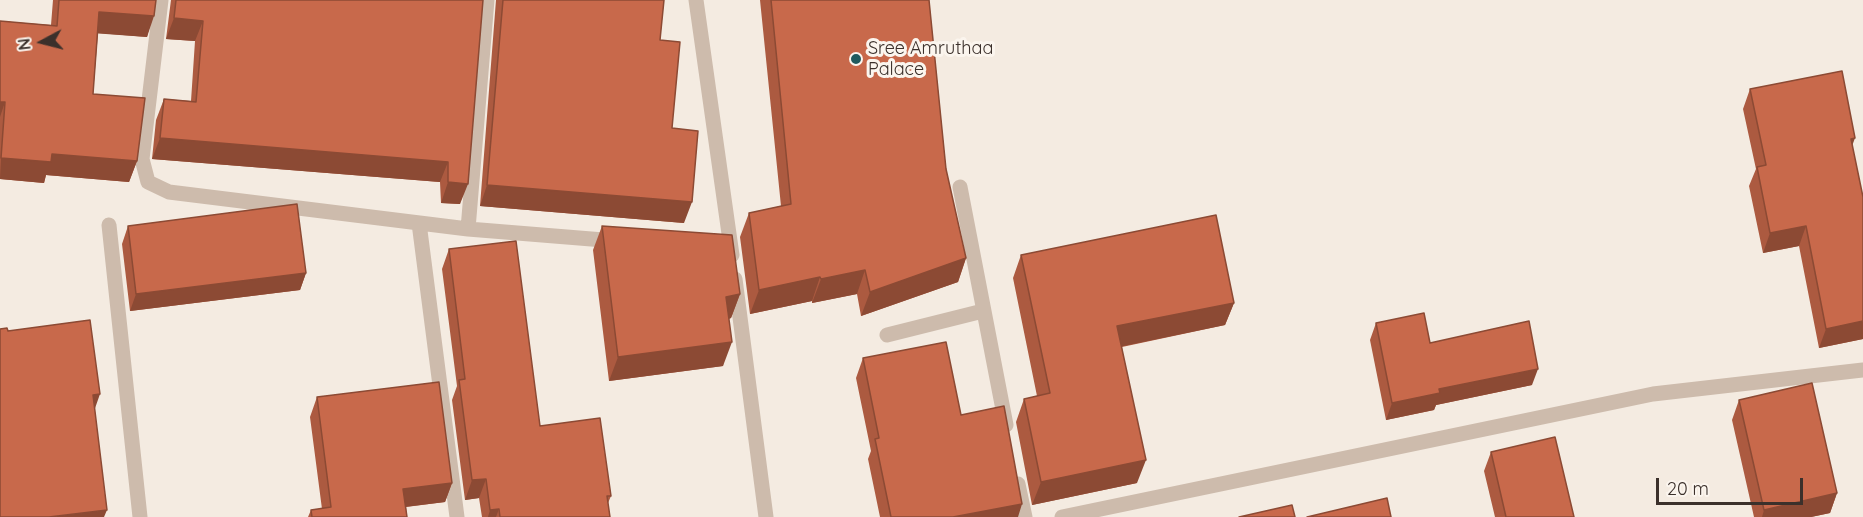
<!DOCTYPE html>
<style>
body{margin:0}
#map{position:relative;width:1863px;height:517px;overflow:hidden;background:#f4ebe1;font-family:Quicksand,sans-serif}
canvas{display:block}
.north{position:absolute;left:12px;top:12px;width:60px;height:60px;-webkit-text-stroke:4px #fbf5ee;paint-order:stroke;rotate:263deg;font-size:16px;font-weight:700;line-height:24px;text-align:center;color:#3b302b}
.north::after{content:'';display:block;margin:auto;width:21px;height:27px;background:#3b302b;clip-path:polygon(50% 0,100% 100%,50% 72%,0 100%)}
.scale{position:absolute;left:1656px;top:478px;width:147px;height:27px;box-sizing:border-box;border:3px solid #3b302b;border-top:0;padding-left:8px;font-size:18px;line-height:21px;white-space:nowrap;color:#3b302b;-webkit-text-stroke:4px #fbf5ee;paint-order:stroke}
</style>
<div id="map">
<canvas width="1863" height="517"></canvas>
<div class="north">N</div>
<div class="scale">20 m</div>
</div>
<script>
const context = document.querySelector('canvas').getContext('2d');
context.lineJoin = 'round';
function stroke(path, color, width, dash) { context.strokeStyle = color; context.lineWidth = width; context.lineCap = dash ? 'butt' : 'round'; context.setLineDash(dash || []); context.stroke(path); }
function paint(path, color) { context.fillStyle = color; context.fill(path, 'evenodd'); }
function write(font, color, halo, rows, align = 'center') {
  context.font = font + ' Quicksand,sans-serif'; context.lineWidth = 6; context.setLineDash([]); context.textBaseline = 'middle'; context.strokeStyle = halo; context.fillStyle = color; for (const [text, x, y, turn = 0] of rows) {
    context.save(); context.translate(x, y); context.rotate((+turn || 0) * Math.PI / 180); context.textAlign = isNaN(turn) ? turn : align; if (halo) context.strokeText(text, 0, 0); context.fillText(text, 0, 0); context.restore();
  }
}
const street = new Path2D(`
 M161,0L142,159L148,182L169,192L468,229L616,241
 M696,0L732,255
 M960,187L1006,425
 M419,223L457,517
 M109,225L140,517
 M468,229L487,0
 M735,279L766,517
 M887,335L983,311
 M1018,484L1025,517
 M1062,517L1653,394L1863,370`);
const wall = new Path2D(`
 M53,0H156L147,37L98,33L93,94L137,161L129,182L46,175L44,183L0,179V21L51,25Z
 M171,0H483L460,204L441,203L440,182L152,159L156,120L164,99L191,101L195,41L166,39Z
 M496,0H664L660,40L684,223L480,206Z
 M760,0H929L946,169L966,258L958,282L861,316L857,294L812,303V301L750,314L740,237L749,213L781,206Z
 M1750,89L1852,146L1863,339L1819,348L1799,246L1763,253L1749,186L1756,169L1743,109Z
 M128,226L306,273L300,290L130,311L122,244Z
 M602,226L740,294L731,318L729,319L723,366L609,381L593,250Z
 M449,249L540,426L611,496L608,503L610,517H482L479,498L465,500L452,400L457,386L442,269Z
 M1021,255L1234,303L1225,325L1122,347L1137,483L1032,505L1016,422L1024,399L1037,396L1013,278Z
 M1376,323L1430,343L1532,385L1436,405L1434,410L1386,420L1370,340Z
 M863,358L961,415L1018,517H880L868,459L871,451L856,378Z
 M317,397L452,483L445,502L406,507L407,517H308L311,510L322,509L310,417Z
 M1739,400L1837,493L1830,513L1811,517H1754L1732,420Z
 M1491,452L1574,517H1495L1484,471Z`);
const shadedWall = new Path2D(`
 M99,12L154,16L147,37L92,33Z
 M174,18L203,21L195,41L166,39Z
 M0,102H5L0,117Z
 M160,138L448,162L440,182L152,159Z
 M1855,138L1848,157L1851,139Z
 M52,154L137,161L129,182L46,175L44,183L0,179L1,158Z
 M448,182L468,184L460,204L441,203Z
 M487,185L692,202L684,223L480,206Z
 M1806,226L1799,246L1763,253L1770,233Z
 M966,258L958,282L861,316L870,292Z
 M865,270L857,294L812,303L821,279Z
 M306,273L300,290L130,311L136,294Z
 M820,277L812,301L750,314L759,290Z
 M740,294L731,318L717,321L726,297Z
 M1234,303L1225,325L1109,349L1117,326Z
 M1863,321V339L1819,348L1826,329Z
 M732,342L723,366L609,381L618,357Z
 M1538,369L1532,385L1436,405L1434,410L1386,420L1392,403L1439,389Z
 M100,394L93,414V395Z
 M1146,460L1137,483L1032,505L1041,482Z
 M486,479L479,498L465,500L472,480Z
 M452,483L445,502L396,508L403,489Z
 M1837,493L1830,513L1811,517H1762L1764,510Z
 M1022,504L1018,517H953Z
 M499,509L496,517H488L490,510Z
 M107,510L104,517H49Z`);
const building = new Path2D(`
 M59,0H156L154,16L99,12L93,94L145,98L137,161L52,154L51,162L1,158L5,102H0V21L57,26Z
 M176,0H483L468,184L448,182V162L160,138L164,99L196,102L203,21L174,18Z
 M503,0H664L660,40L680,42L672,128L698,131L692,202L487,185Z
 M771,0H929L946,169L966,258L870,292L865,270L821,279L820,277L759,290L749,213L791,204Z
 M1842,71L1855,138L1851,139L1863,197V321L1826,329L1806,226L1770,233L1757,167L1766,165L1750,89Z
 M297,204L306,273L136,294L128,226Z
 M1216,215L1234,303L1117,326L1146,460L1041,482L1024,399L1050,393L1021,255Z
 M602,226L732,235L740,294L726,297L732,342L618,357Z
 M516,241L540,426L600,418L611,496H607L610,517H500L499,509L490,510L486,479L472,480L459,380L465,379L449,249Z
 M1424,313L1430,343L1529,321L1538,369L1439,389L1440,393L1392,403L1376,323Z
 M90,320L100,394L93,395L107,510L49,517H0V329L7,328L8,331Z
 M946,342L961,415L1004,406L1022,504L953,517H891L875,439L879,438L863,358Z
 M439,382L452,483L403,489L407,517H312L311,510L331,507L317,397Z
 M1812,383L1837,493L1764,510L1739,400Z
 M1555,437L1574,517H1506L1491,452Z
 M1387,498L1391,517H1307Z
 M1292,505L1295,517H1239Z`);
const markers = [
 [856,59,6,"#1f5a5e"]
];
const poiNames = [
 ["Sree Amruthaa",868,49],
 ["Palace",868,70]
];
stroke(street, '#cdbbac', 15);
paint(wall, '#ac5a40');
paint(shadedWall, '#8c4a34');
paint(building, '#c8694b');
stroke(building, '#8c4a34', 1.5);
for (const [x, y, r, color] of markers) { const dot = new Path2D(); dot.arc(x, y, r, 0, 2 * Math.PI); context.fillStyle = color; context.fill(dot); stroke(dot, '#fbf5ee', 2); }
write('18px', '#3b302b', '#fbf5ee', poiNames, 'left');
</script>
